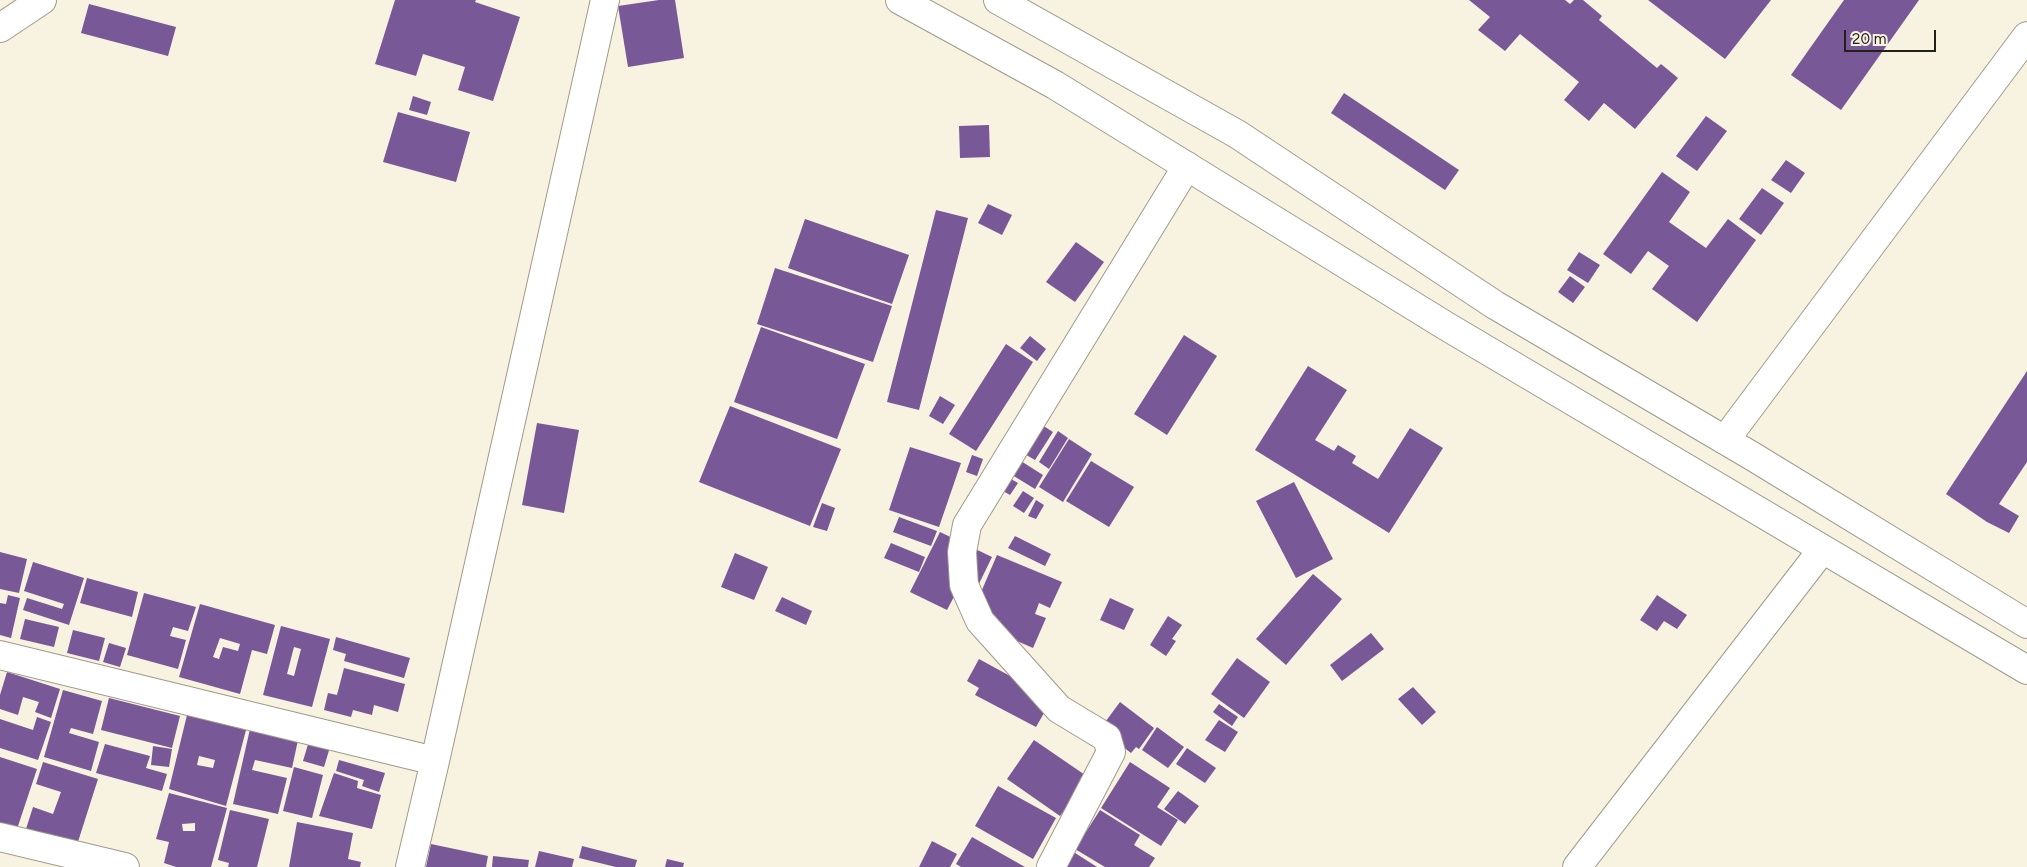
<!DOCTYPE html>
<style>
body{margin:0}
#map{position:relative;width:2027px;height:867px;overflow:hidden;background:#f8f2e1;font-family:Figtree,sans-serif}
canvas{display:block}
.scale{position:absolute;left:1844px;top:30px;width:92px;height:22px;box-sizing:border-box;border:2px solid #22201a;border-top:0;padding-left:6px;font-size:15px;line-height:18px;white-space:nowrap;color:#22201a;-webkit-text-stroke:4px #f8f2e1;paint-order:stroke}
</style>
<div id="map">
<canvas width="2027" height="867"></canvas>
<div class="scale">20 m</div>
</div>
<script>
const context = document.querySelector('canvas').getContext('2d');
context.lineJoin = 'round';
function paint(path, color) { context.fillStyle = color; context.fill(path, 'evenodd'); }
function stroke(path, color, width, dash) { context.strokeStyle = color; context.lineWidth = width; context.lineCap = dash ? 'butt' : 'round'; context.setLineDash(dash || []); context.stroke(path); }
const building = new Path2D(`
 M395,0H476L475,2L520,17L493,101L458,90L465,67L423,54L416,76L375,64Z
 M659,0H675L684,58L628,67L618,6Z
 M1469,0H1565L1570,4L1574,0H1583L1602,16L1599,20L1657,68L1661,64L1678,78L1635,129L1604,103L1589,121L1564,100L1579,82L1520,34L1505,51L1478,30L1490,17Z
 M1648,0H1771L1725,59Z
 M1844,0H1919L1841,110L1791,75Z
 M89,4L176,27L168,56L81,33Z
 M1344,93L1459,170L1445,190L1331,113Z
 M413,96L431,102L427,115L409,110Z
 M398,112L470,132L456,182L383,162Z
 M1706,116L1727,131L1697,171L1676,156Z
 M989,125L990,157L960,158L959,126Z
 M1786,160L1805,173L1791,193L1771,180Z
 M1662,172L1690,192L1669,222L1706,248L1728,219L1756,240L1697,322L1652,289L1669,266L1648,251L1631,274L1603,254Z
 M1762,188L1784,203L1761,235L1739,219Z
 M988,204L1012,215L1002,235L978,223Z
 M936,210L968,218L919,410L887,402Z
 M805,219L909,255L892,304L788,268Z
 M1076,242L1104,262L1075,302L1046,282Z
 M1579,252L1600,265L1588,283L1567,270Z
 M775,268L892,306L873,362L757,324Z
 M1570,276L1585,287L1573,303L1558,292Z
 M761,327L865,364L837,439L734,402Z
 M1184,335L1217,356L1167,435L1134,414Z
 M1030,336L1046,349L1037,361L1020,348Z
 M1006,344L1033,362L976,451L949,434Z
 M1308,366L1347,390L1315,440L1334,451L1338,445L1356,456L1352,463L1378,479L1410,428L1443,448L1389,533L1255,450Z
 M2027,371V462L1999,504L2019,516L2009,533L1987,522L1946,494Z
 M940,396L955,405L943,424L929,416Z
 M730,406L841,449L810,526L699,482Z
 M1034,420L1053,432L1035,460L1016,449Z
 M537,423L579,430L564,513L522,505Z
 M1058,431L1068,438L1049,469L1039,462Z
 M1069,439L1092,454L1063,502L1039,487Z
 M910,447L961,463L939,527L889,510Z
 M972,455L983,459L977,476L966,472Z
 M1013,456L1043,475L1035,489L1004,470Z
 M1091,461L1134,487L1109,527L1066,501Z
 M1011,479L1018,483L1010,495L1003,491Z
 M1294,482L1333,559L1296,578L1256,501Z
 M1023,491L1034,498L1024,513L1013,506Z
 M1036,500L1044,505L1036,519L1028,516Z
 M822,503L835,508L827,531L813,527Z
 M899,517L937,531L931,546L893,532Z
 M940,532L992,557L973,596L958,589L947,610L910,592Z
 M1015,536L1051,554L1045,566L1008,548Z
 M891,543L925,557L919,572L884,558Z
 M0,552L27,559L19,593L0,589Z
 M735,553L768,567L754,600L721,587Z
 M997,555L1062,582L1050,608L1039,603L1035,614L1046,618L1033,648L969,620Z
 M33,562L84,578L69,625L23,610L27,598L62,609L64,604L24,591Z
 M1313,574L1342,599L1286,665L1256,639Z
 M87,578L138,592L132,617L80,603Z
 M144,593L196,607L188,631L173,627L170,636L186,640L178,669L127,655Z
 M8,595L20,598L11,638L0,635V603L6,604Z
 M1657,595L1687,615L1677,629L1664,621L1657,631L1640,620Z
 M782,597L812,611L806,625L775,611Z
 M1110,598L1134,609L1124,630L1100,620Z
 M200,604L275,625L267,654L252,650L240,694L179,677ZM220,638L240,644L238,651L223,647L219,659L213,657Z
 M1168,616L1182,625L1172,639L1176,641L1166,656L1150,645Z
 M25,619L59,627L54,647L20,639Z
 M281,626L330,639L312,707L263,695ZM294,647L301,649L294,676L287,674Z
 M73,630L105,638L99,661L67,653Z
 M1371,633L1384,649L1342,681L1330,665Z
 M336,637L410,658L404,678L344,661L346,654L333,650Z
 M109,643L126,648L120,667L103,662Z
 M1237,658L1270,682L1244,718L1211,694Z
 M979,659L1052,699L1036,727L975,695L979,688L967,681Z
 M344,668L405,684L398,712L374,705L372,715L353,710L351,717L324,710L328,693L337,695Z
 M7,672L60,689L51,718L35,712L39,702L23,697L18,715L0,709V695Z
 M1413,687L1436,712L1422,725L1398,699Z
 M63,690L102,701L93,734L71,728L69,733L99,742L91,771L44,757Z
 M109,698L180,716L172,748L101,730Z
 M1120,702L1154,728L1139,749L1136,747L1131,753L1100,729Z
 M1219,704L1238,717L1232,726L1213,712Z
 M187,715L246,730L226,806L169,789ZM199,756L215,760L213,768L197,765Z
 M37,717L51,722L38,760L0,748V719L33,730Z
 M1219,720L1238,732L1225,752L1205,740Z
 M1157,727L1184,747L1168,768L1142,750Z
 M250,729L298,740L292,768L255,760L252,770L287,778L278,814L233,804Z
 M1034,740L1088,777L1060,816L1007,779Z
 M309,741L330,747L324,767L303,761Z
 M105,744L150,756L146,768L167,774L162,791L96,773Z
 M153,746L172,749L169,767L151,765Z
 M1187,748L1216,768L1205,783L1176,764Z
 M0,757L37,769L16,832L0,826Z
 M339,760L385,773L379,792L362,786L364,780L336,771Z
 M43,762L98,779L76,848L25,832L33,807L53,814L61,792L36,784Z
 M1130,762L1170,788L1157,807L1178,820L1161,846L1101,808Z
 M294,767L323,775L312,818L283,811Z
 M334,773L358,781L357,788L381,795L372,829L319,816Z
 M998,786L1056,818L1033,859L975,826Z
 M1178,791L1199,806L1185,824L1164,809Z
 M169,793L227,808L211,867H176L164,863L169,842L156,839ZM195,823V831H183L182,824Z
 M230,810L269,819L257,867H228L229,863L218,860Z
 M1100,810L1140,835L1134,845L1155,858L1149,867H1105L1075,849Z
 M297,822L353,833L348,859L361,862L360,867H289Z
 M972,837L1025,867H961L956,864Z
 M932,841L957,854L950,867H919Z
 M431,844L488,856L486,867H426Z
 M582,846L637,860L635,867H616L579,858Z
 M539,851L574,859L572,867H535Z
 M1072,851L1097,867H1062Z
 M493,856L529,860L528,867H492Z
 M667,859L684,863L683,867H665Z`);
const street = new Path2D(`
 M0,28L42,0
 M1725,440L2027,36
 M0,655L435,761
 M0,837L125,867
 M410,867L435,761L605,0
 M1051,867L1111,752L1107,738L1059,709L980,621L964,585L962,552L967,525L1187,166
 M1577,867L1822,550`);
const primary = new Path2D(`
 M900,0L1055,85L1446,326L2027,670
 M998,0L1237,134L1495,305L1752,456L2027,624`);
paint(building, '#785897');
stroke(street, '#9f9a8a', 30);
stroke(primary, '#9f9a8a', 30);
stroke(street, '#fff', 28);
stroke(primary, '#fff', 28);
</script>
